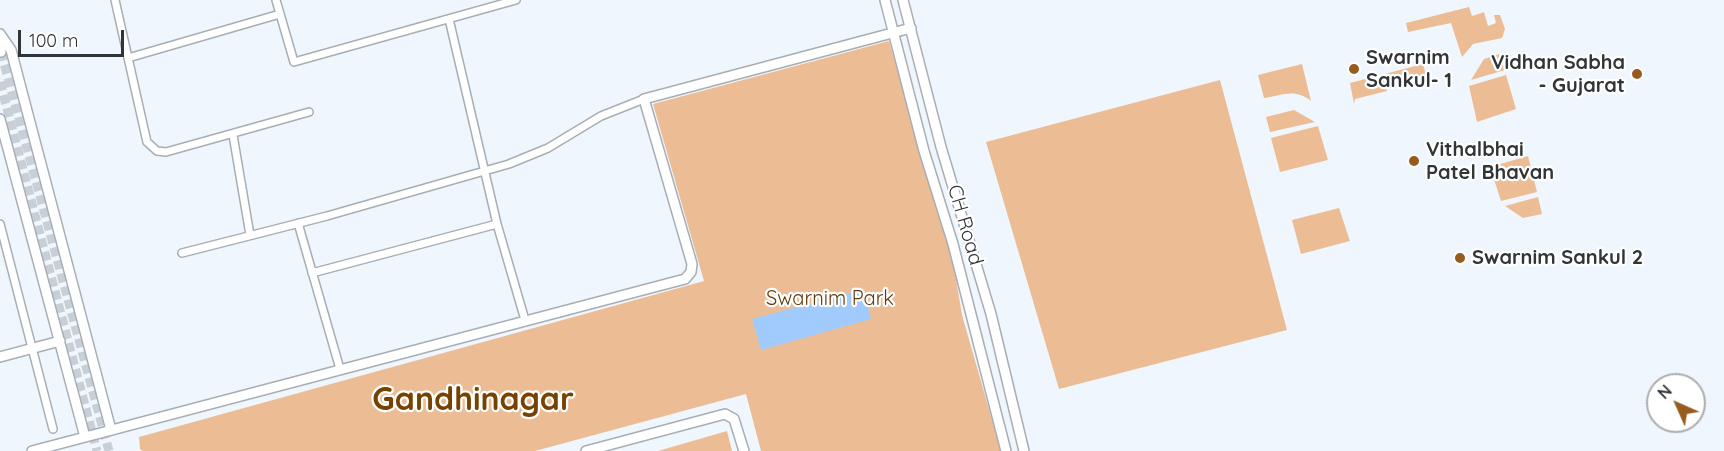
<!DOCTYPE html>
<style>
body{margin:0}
#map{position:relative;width:1724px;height:451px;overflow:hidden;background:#eff6fe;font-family:Quicksand,sans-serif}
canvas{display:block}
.north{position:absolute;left:1646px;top:373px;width:60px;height:60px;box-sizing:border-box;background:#fff;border:2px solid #adaeaf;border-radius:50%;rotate:315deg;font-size:16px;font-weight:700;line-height:24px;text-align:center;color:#323538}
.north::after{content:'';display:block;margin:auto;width:21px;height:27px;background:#975c1d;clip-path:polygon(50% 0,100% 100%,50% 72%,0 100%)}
.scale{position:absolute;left:18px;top:30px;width:106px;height:27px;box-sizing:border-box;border:3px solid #323538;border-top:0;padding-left:8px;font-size:18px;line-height:21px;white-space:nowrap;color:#323538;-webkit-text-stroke:4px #fff;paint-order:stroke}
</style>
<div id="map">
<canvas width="1724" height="451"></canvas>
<div class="north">N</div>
<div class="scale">100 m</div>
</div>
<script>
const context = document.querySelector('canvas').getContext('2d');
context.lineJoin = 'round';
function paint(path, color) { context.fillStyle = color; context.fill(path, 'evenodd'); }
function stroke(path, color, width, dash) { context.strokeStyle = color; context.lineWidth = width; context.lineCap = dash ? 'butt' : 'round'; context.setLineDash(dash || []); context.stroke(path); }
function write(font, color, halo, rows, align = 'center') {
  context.font = font + ' Quicksand,sans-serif'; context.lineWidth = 4.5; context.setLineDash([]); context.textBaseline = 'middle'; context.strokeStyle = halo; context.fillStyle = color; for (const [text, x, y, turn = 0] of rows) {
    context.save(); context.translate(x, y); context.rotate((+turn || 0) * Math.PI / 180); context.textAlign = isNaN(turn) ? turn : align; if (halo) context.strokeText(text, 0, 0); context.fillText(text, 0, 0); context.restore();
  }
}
const green = new Path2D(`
 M1469,7L1472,16L1484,12L1488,26L1496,23L1494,15H1500L1505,29L1502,38L1473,44L1462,57L1451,23L1408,32L1406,23Z
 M889,41L953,261L962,315L1001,451H761L746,394L535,451H143L140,449L139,437L704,281L653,104Z
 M1499,54L1505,70L1471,80L1484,59Z
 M1302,64L1311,101C1296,88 1282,95 1264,98L1258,75Z
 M1423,64L1428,83L1423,85L1422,80L1403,85L1400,74L1384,79L1387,91L1355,99L1354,104L1350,83Z
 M1506,75L1516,109L1477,122L1469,86Z
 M1220,80L1287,330L1059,389L986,142Z
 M1294,110L1315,122L1270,132L1266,117Z
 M1318,126L1328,160L1280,172L1271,138Z
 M1528,156L1537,192L1501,201L1490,167Z
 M1538,197L1542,214L1523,218L1505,206Z
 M1339,208L1350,241L1301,254L1292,220Z
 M727,431L732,451H658Z`);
const water = new Path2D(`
 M863,289L871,319L761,350L752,319Z`);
const secondaryTunnel = new Path2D(`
 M1,52L109,451
 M0,82L97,451`);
const street = new Path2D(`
 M115,0L147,142L157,151L166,152L309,112
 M276,0L294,62L516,0
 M449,19L497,224L525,320
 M128,58L280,14
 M233,135L250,235
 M298,223L340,369
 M0,224L53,429
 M182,253L327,216L509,164L548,148L601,116L644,99
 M312,273L497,224`);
const secondary = new Path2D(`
 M885,0L924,151L953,244L1006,451
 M903,0L941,147L991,314L1024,451
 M0,34L11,50L111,430
 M0,47L1,52
 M0,119L85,437
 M0,357L60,341
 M32,451L685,279L691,272L692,264L644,99L911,28
 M586,451L725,414L734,419L744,451`);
const markers = [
 [1354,69,6,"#975c1d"],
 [1637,74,6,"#975c1d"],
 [1414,161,6,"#975c1d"],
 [1460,258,6,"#975c1d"]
];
const poiNames = [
 ["Swarnim",1366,58],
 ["Sankul- 1",1366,81],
 ["Vidhan Sabha",1625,63,"right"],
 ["- Gujarat",1625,86,"right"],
 ["Vithalbhai",1426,150],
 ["Patel Bhavan",1426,173],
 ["Swarnim Sankul 2",1472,258]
];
const streetNames = [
 ["CH Road",965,225,74]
];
const parkNames = [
 ["Swarnim Park",830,299]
];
const townNames = [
 ["Gandhinagar",473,400]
];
paint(green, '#ecbd95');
paint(water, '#a1cafd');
stroke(secondaryTunnel, '#c9cfd6', 9, [9, 4.5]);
stroke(street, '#a8aeb5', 10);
stroke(secondary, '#a8aeb5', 12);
stroke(street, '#fff', 7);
stroke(secondary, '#fff', 9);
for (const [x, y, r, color] of markers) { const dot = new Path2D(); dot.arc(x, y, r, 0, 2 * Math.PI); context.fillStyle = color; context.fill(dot); stroke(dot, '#fff', 2); }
write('bold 20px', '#323538', '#fff', poiNames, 'left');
write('20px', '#323538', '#fff', streetNames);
write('20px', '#633a0d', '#fff', parkNames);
write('bold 32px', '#774200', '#fff', townNames);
</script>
